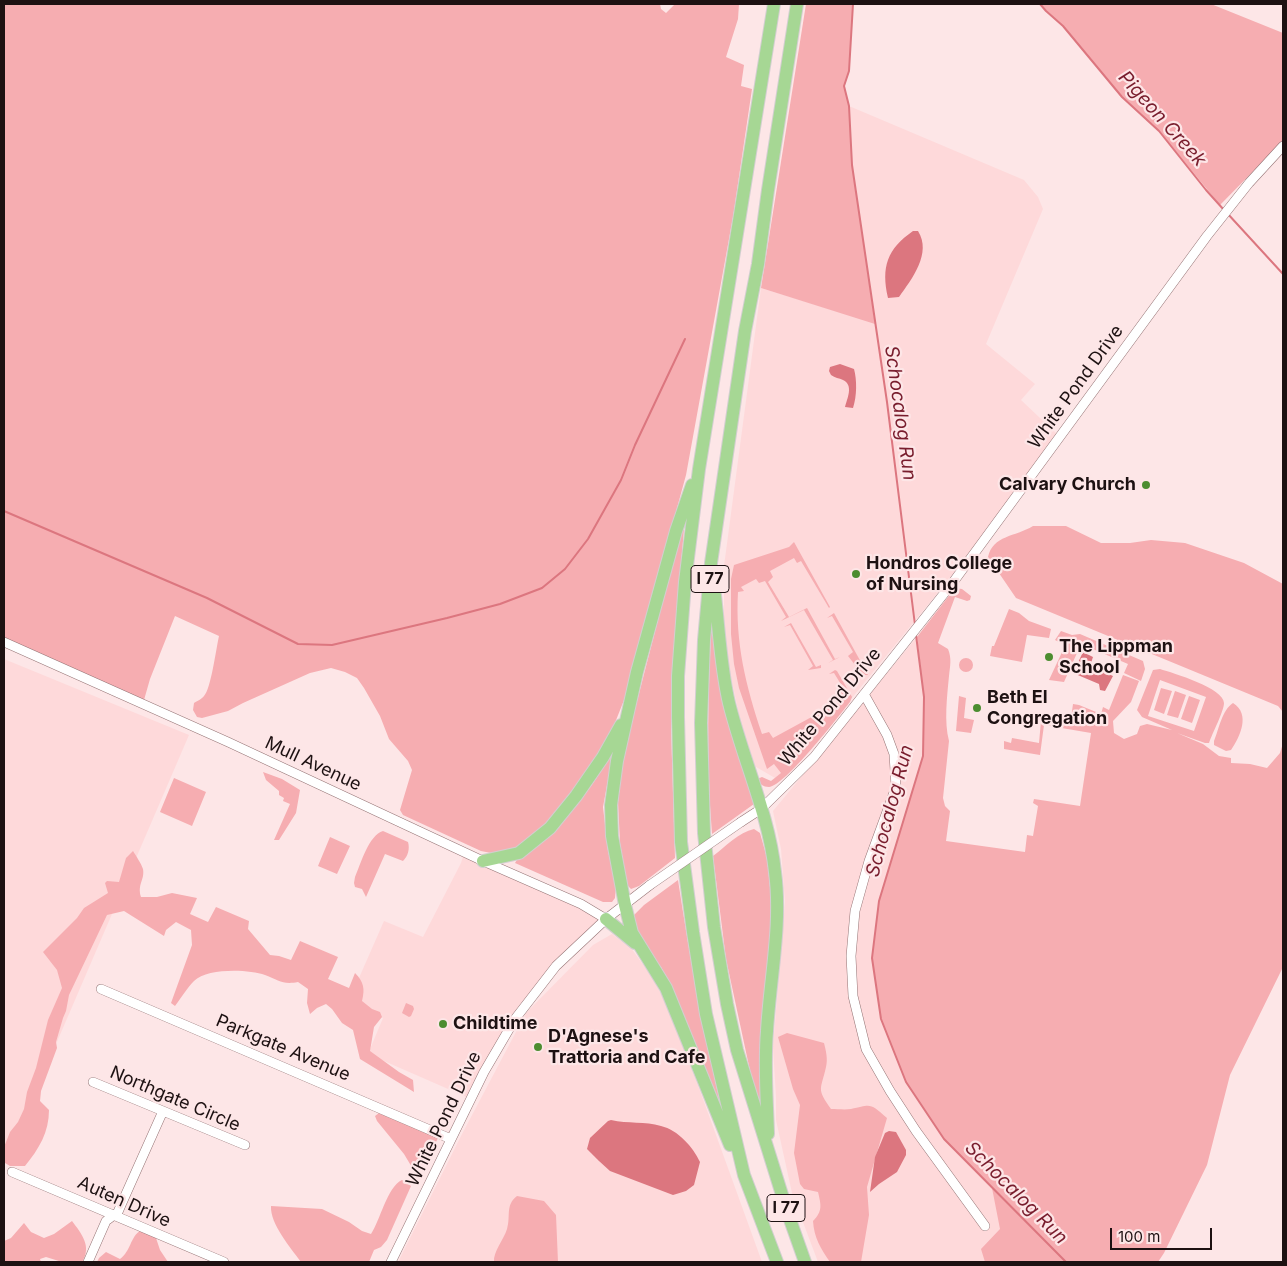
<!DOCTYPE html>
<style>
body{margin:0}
#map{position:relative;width:1287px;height:1266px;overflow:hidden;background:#fde6e7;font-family:Inter,sans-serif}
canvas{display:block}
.frame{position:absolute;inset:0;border:5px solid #1d1112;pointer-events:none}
.scale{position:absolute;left:1110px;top:1228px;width:102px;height:22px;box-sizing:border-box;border:2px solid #1d1112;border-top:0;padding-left:6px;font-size:15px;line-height:18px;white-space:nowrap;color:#1d1112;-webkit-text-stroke:4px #fde6e7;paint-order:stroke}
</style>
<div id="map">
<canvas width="1287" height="1266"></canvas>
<div class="frame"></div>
<div class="scale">100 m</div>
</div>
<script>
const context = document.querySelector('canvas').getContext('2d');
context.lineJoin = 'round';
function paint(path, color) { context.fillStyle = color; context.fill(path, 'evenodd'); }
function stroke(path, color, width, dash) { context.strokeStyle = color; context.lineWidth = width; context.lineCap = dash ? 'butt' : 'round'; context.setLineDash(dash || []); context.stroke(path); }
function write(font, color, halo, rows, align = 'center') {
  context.font = font + ' Inter,sans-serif'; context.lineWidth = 4.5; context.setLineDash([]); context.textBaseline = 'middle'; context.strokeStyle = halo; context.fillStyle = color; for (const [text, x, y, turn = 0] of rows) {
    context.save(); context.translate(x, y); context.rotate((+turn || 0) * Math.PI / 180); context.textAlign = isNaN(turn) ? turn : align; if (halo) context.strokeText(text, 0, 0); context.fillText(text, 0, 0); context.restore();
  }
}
const built = new Path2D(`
 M849,106L1024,180L1038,197L1043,209L986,344L1035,384L1021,400L1058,435L957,569L803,758L775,778L751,764L738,710L727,659L724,622V566L761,288L875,323L852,165Z
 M917,637L924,697L923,756L879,901L872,958L944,1139L1066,1262H818L792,1193L776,1120V1097L773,1047L785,902L781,849L773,811Z
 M4,659L189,735L4,1165Z
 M464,853L606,919L531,996L471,1099L368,1054L383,1018L348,1003L384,921L423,937L461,863Z
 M612,934L631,948L653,978L665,1002L699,1088L762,1262H398L461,1136L526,1013L593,945Z`);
const green = new Path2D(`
 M4,4H660L661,9L666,13L675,4H739L738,19L726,57L744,65L741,86L752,89L733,217L686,475L626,695L605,748L559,811L515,852L501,855L481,851L403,815L400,810L412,770L408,761L389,739L380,716L364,688L357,678L345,672L331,668L310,673L243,703L228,711L202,718L197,717L193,710L194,703C197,701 202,699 204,696C211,689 216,649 219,636L175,616L150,679L144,700L4,639Z
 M806,4H853L849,71L844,86L849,106L852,165L875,324L761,288Z
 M1040,4H1211L1283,33V141L1220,205L1159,131L1122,97L1063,26L1046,11Z
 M1033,526H1066L1101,543H1130L1151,540L1185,543L1244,563L1283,584V712L1278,706L1016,598L988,557C993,535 1015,537 1033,526Z
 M684,529L673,657L671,729L675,858L639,886L631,889L627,885L620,843L618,802L624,752L680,534Z
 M794,542L830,607L829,608L801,561L797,563L794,558L770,571L773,577L768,582L789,617L807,608L835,659L840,657L828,663L833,660L804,610L781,621L786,617L765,581L759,583L756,579L741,587L744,591L738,592C735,643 746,686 762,734L769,732L773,738L841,701L836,691L842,686L834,673L829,674L835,670L837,671L852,697L850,702C838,717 785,786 769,787C763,787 760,784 757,779L762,777L771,781L781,773L774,764L767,769L739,688L734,664L731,634V579L734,565L789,547Z
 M955,588L962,589L971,596L970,600L967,601L955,597L938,643L948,649C952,659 950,666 949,676C947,697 944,722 949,741L943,798L945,806L950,811L946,841L1025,852L1027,835L1033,836L1038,806L1033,803L1034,799L1080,806L1091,733L1044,725L1040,755L1004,749V741L1011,743L1012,738L1039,743L1041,721L1070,725L1073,704L1079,705L1101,714L1103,707L1109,710L1123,675L1139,681L1131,702L1113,721L1114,733L1124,739L1137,734L1140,726L1147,724L1172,730L1142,717L1137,710L1153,670L1160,669C1173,673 1224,688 1224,703C1224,711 1212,734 1209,743H1205L1177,733L1203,744L1219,756L1231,758V763L1250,764L1267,768L1280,753L1283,743V967L1230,1075L1207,1165L1164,1253L1158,1262H985L981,1249L1000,1229L992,1188L944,1139L906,1082L881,1019L872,958L879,901L923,756L924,697L917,637ZM1160,680L1206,697L1194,731L1148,716Z
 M1009,609L1019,613L1029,621L1051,629L1049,638L1027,635L1022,662L990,656L992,646H994Z
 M834,613L868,675H863L848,656L853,652L832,616L827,618Z
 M712,615L754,804L712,834C706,760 708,688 712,615Z
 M791,623L816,667L821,665V668L808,670L813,666L790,625L784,627Z
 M1061,631L1072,635L1080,634L1143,661L1145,669L1141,681L1124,673L1128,664L1081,644L1064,682L1049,680L1063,650L1062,649L1063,644L1055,640Z
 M959 665a7 7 0 1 1 14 0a7 7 0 1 1-14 0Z
 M1161,688L1172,691L1164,714L1154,710Z
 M1175,691L1186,695L1178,718L1167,715Z
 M959,696L966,698L964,718L974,720L971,733L956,731Z
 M1189,696L1200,700L1192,723L1181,719Z
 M1233,703C1251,714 1240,737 1231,750L1226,751L1214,745V741C1219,729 1222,710 1233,703Z
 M609,756L612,758L603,807L608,851L616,886L615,898L612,902H603L515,863L518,858C554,829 589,798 609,756Z
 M263,772L282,779L300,790L296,813L279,840H274L290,804L283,801L284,798L279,795V791L266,780Z
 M174,778L206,792L192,826L160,812Z
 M754,829L760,833L767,858L772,907L763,1107L759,1109L749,1066L726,959L713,856C725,847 739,832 754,829Z
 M383,831L408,842C410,849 408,856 403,861L385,854L366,897L362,889L355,887L354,883L355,877C361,863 369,835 383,831Z
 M330,837L350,846L337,874L318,866Z
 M133,851C136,856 141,863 143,869C145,880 137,884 141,897H157L172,893L197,898L190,914L208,922L216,907L249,921L248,929L270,955L279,956L291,960L300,941L338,957L328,979L349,988L355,973C364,982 365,989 362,1001L372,1009L380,1012L382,1017L374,1027L370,1051L399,1072L413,1080L414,1092L360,1059L353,1030L342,1023L332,1009L326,1004L317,1008L310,1014L307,1003L308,989L298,982C282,985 279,980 265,975C248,969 207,968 194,981C187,988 181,998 175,1006L171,1003L192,945L191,930L176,922L166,930L164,936L124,911L107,915L69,995L66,1011L63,1018L56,1042L57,1048L41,1091L40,1101L49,1110C49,1132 39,1149 25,1166H10L5,1163L4,1166V1147L10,1132L18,1122L24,1109L27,1092L36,1068L48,1020L62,988L57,970L43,952L77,918L84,908L108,893L105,883L107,881L119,882L126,858Z
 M678,880C690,959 704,1037 723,1114L671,985L661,967L640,941L632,917L644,905Z
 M406,1003L413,1006L414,1009L411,1016L409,1017L402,1013Z
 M787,1033L824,1043C826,1051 828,1059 826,1067C821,1090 816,1088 831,1109C837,1109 845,1110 851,1109C872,1104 870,1103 887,1118L867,1187L869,1215L861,1262H830C821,1249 814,1238 813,1221C823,1211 821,1205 818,1192L804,1189L800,1184L794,1153L800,1105L793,1089L778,1037Z
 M379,1113L438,1138L426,1162L416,1174L404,1154L377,1121L375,1116Z
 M402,1180L411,1186L387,1240L381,1247L374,1250L369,1262H301C291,1248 270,1224 271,1206L322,1209L349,1222L362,1231L371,1234C380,1221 387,1187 402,1180Z
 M517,1196L544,1201L556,1215L558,1262H494C493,1252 504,1239 507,1229C511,1216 505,1205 517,1196Z
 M72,1221C82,1234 92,1247 82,1262H62L46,1257L40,1259L41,1262H4V1241L11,1238L24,1223L31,1232L44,1238L54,1234Z
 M141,1230L155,1235L160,1250L168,1262H97L99,1258L106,1252L120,1259C131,1251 130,1237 141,1230Z`);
const water = new Path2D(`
 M913,231H918C932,253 912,279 899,297L888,298C881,267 887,249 913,231Z
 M840,364L854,369C857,380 857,396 853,408L845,407C847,399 854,385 843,380C839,378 835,378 831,375L829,371L830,367Z
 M1083,652L1093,657L1090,666L1113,676L1105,691L1100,690L1099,684L1073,673Z
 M611,1120C628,1124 645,1121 661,1126C678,1130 693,1147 700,1162L694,1185L686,1191L673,1195L610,1171L599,1161L587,1149L590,1138L608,1121Z
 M889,1131L896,1132L906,1150V1155L897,1172L879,1184L870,1192L875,1157L885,1133Z`);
const stream = new Path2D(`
 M853,4L849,71L844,86L849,106L852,165L887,402L915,625
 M1040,4L1046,11L1063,26L1122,97L1159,131L1206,190L1224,210
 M1227,213L1283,274
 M4,511L207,598L298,644L332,645L447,618L500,604L542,588L565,569L588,539L621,480L635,445L685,339
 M916,635L924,697L923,756L879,901L872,958L881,1019L906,1082L944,1139L1066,1262`);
const minor = new Path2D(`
 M4,642L228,742L483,861L581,904L606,919
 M864,694L887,735L894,754L896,787L869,861L855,911L851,956L853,996L866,1049L890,1091L916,1131L985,1226
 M741,822L761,809L814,757L954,581L1207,236L1249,183L1283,146
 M101,989L451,1139
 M93,1082L245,1145
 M12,1172L224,1262
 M88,1262L106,1221L118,1212L121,1205L163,1111
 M391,1262L484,1072L515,1019L556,966L606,919L650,885`);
const highway = new Path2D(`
 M774,4L699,469L685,582L678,676V717L681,842L693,932L706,1014L744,1175L777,1262
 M797,4L768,190L758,264L745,331L711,563L704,640L701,723L704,833L714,927L727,1004L737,1050L788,1214L805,1262
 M692,485L676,531L637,672L617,761L611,805L612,836L625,905L632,933L666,988L730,1145
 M714,587C719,626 720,665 729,703C743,760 769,814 775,872C782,924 770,978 767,1031C764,1065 767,1099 768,1134
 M483,861L519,853L550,828L576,796L603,757L621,725
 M606,919L635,943`);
const minorBridge = new Path2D(`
 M650,885L741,822`);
const markers = [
 [1146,485,5,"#4c8d30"],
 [856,574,5,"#4c8d30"],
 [1049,657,5,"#4c8d30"],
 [977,708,5,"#4c8d30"],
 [443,1024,5,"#4c8d30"],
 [538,1047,5,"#4c8d30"]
];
const shields = [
 [710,579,38],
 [786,1208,38]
];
const shieldNames = [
 ["I 77",710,579],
 ["I 77",786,1208]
];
const streetNames = [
 ["White Pond Drive",1076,387,-54],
 ["White Pond Drive",830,707,-50],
 ["Mull Avenue",313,764,25],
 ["Parkgate Avenue",283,1048,23],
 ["Northgate Circle",175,1099,23],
 ["White Pond Drive",444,1119,-64],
 ["Auten Drive",124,1202,24]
];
const poiNames = [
 ["Calvary Church",1136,485,"right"],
 ["Hondros College",866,564],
 ["of Nursing",866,585],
 ["The Lippman",1059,647],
 ["School",1059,668],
 ["Beth El",987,698],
 ["Congregation",987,719],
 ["Childtime",453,1024],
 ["D'Agnese's",548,1037],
 ["Trattoria and Cafe",548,1058]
];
const waterNames = [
 ["Pigeon Creek",1162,119,48],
 ["Schocalog Run",900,413,82],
 ["Schocalog Run",890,811,-75],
 ["Schocalog Run",1016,1193,45]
];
paint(built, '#fed9da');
paint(green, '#f6adb1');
paint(water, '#dc767f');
stroke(stream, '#dc767f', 2);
stroke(minor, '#957475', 10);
stroke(highway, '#d2cfd0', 14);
stroke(minor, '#fff', 9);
stroke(highway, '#a6d794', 12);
stroke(minorBridge, '#957475', 10, []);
stroke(minorBridge, '#fff', 9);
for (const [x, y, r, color] of markers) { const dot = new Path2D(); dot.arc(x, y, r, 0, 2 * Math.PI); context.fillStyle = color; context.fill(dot); stroke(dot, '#fde6e7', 2); }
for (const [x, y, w] of shields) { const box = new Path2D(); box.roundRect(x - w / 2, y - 13.5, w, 27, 4); context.fillStyle = '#fde6e7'; context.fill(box); stroke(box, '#1d1112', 1); }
write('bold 16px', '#1d1112', null, shieldNames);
write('18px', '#1d1112', '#fde6e7', streetNames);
write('bold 18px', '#1d1112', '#fde6e7', poiNames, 'left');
write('italic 19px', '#791d2d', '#fde6e7', waterNames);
</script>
